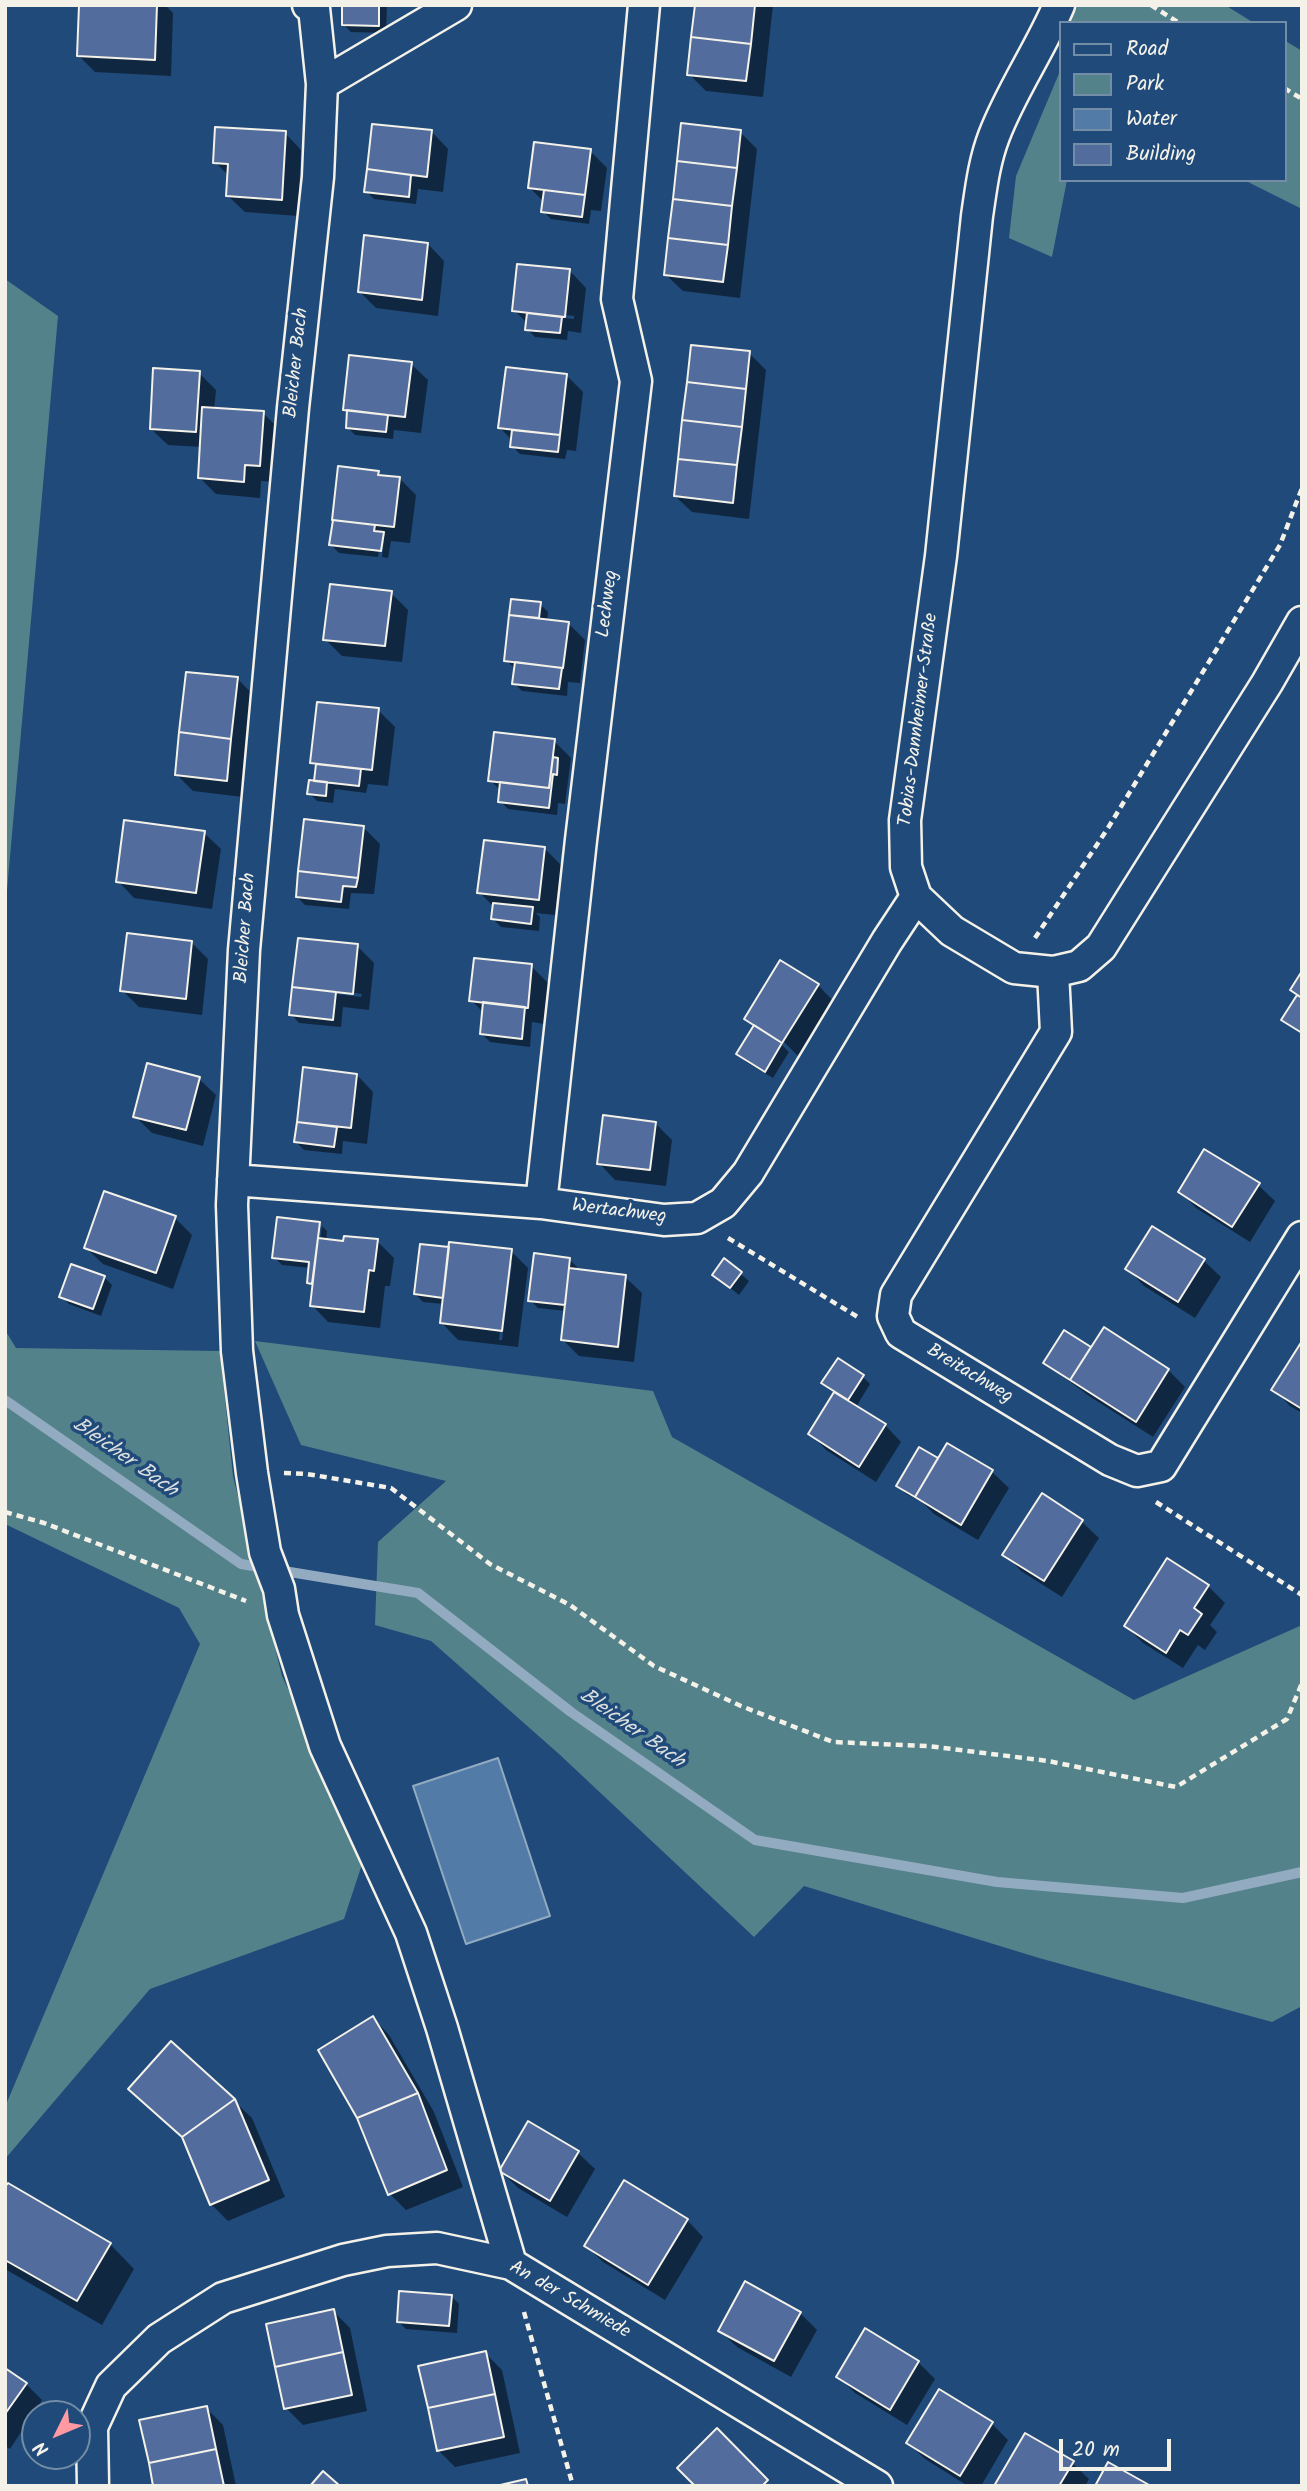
<!DOCTYPE html>
<meta charset="utf-8">
<style>
body{margin:0}
#map{position:relative;width:1307px;height:2491px;overflow:hidden;background:#1f4a7a;font-family:Kalam,sans-serif}
canvas{display:block}
.frame{position:absolute;inset:0;border:7px solid #f4f1e8;pointer-events:none}
.legend{position:absolute;left:1059px;top:21px;width:228px;height:161px;box-sizing:border-box;background:#1f4a7a;border:2px solid #748da6;margin:0;padding:9px 12px;list-style:none;font-size:21px;color:#f4f1e8}
.legend li{display:flex;align-items:center;gap:14px;height:35px}
.legend b{width:35px;border:2px solid #748da6}
.north{position:absolute;left:21px;top:2400px;width:70px;height:70px;box-sizing:border-box;background:#1f4a7a;border:2px solid #748da6;border-radius:50%;rotate:227deg;font-size:19px;font-weight:700;line-height:28px;text-align:center;color:#f4f1e8}
.north::after{content:'';display:block;margin:auto;width:24px;height:32px;background:#ff9aa2;clip-path:polygon(50% 0,100% 100%,50% 72%,0 100%)}
.scale{position:absolute;left:1059px;top:2439px;width:112px;height:32px;box-sizing:border-box;border:4px solid #f4f1e8;border-top:0;padding-left:9px;font-size:21px;line-height:24px;white-space:nowrap;color:#f4f1e8;-webkit-text-stroke:5px #1f4a7a;paint-order:stroke}
</style>
<div id="map">
<canvas width="1307" height="2491"></canvas>
<div class="frame"></div>
<ul class="legend">
<li><b style="height:9px;background:#1f4a7a"></b>Road</li>
<li><b style="height:19px;background:#54828a"></b>Park</li>
<li><b style="height:19px;background:#527ca7"></b>Water</li>
<li><b style="height:19px;background:#516c9d"></b>Building</li>
</ul>
<div class="north">N</div>
<div class="scale">20 m</div>
</div>
<script>
const context = document.querySelector('canvas').getContext('2d');
context.lineJoin = 'round';
function paint(path, color) { context.fillStyle = color; context.fill(path, 'evenodd'); }
function stroke(path, color, width, dash) { context.strokeStyle = color; context.lineWidth = width; context.lineCap = dash ? 'butt' : 'round'; context.setLineDash(dash || []); context.stroke(path); }
function write(font, color, halo, rows, align = 'center') {
  context.font = font + ' Kalam,sans-serif'; context.lineWidth = 7; context.setLineDash([]); context.textBaseline = 'middle'; context.strokeStyle = halo; context.fillStyle = color; for (const [text, x, y, turn = 0] of rows) {
    context.save(); context.translate(x, y); context.rotate((+turn || 0) * Math.PI / 180); context.textAlign = isNaN(turn) ? turn : align; if (halo) context.strokeText(text, 0, 0); context.fillText(text, 0, 0); context.restore();
  }
}
const green = new Path2D(`
 M1059,5H1225L1254,23H1072Z
 M1284,40L1302,51V209L1244,180H1284Z
 M1060,71V180H1067L1052,257L1009,238L1016,176Z
 M5,279L58,316L5,913Z
 M5,1330L16,1348L220,1351L233,1476L282,1676L365,1855L344,1919L150,1989L5,2159V2107L200,1644L179,1608L5,1524Z
 M255,1341L653,1391L672,1437L1134,1700L1302,1625V2006L1272,2022L1039,1958L804,1886L754,1937L559,1754L431,1641L375,1625L378,1542L446,1481L301,1445Z`);
const water = new Path2D(`
 M498,1758L550,1916L466,1944L413,1786Z`);
const shadow = new Path2D(`
 M81,5H165L173,13L171,76L95,72L79,56Z
 M344,5H387L386,33L351,32L343,24Z
 M697,5H773L763,97L706,91L689,74Z
 M374,126L432,132L448,149L443,192L418,189L416,204L374,199L366,191Z
 M740,132L757,149L740,298L683,291L666,275Z
 M285,133L301,150L298,216L245,212L228,196L229,176L215,162Z
 M590,151L607,168L601,211L591,210L589,224L551,219L543,211L544,202L529,187Z
 M428,244L444,261L438,316L376,308L360,292Z
 M570,271L586,288L581,333L568,331L567,340L535,337L527,329L528,324L514,310ZM529,311L574,316V319L528,314Z
 M749,353L766,370L749,519L692,512L675,496Z
 M411,364L428,380L421,433L394,430L393,439L355,435L347,427L349,414L345,409Z
 M199,373L216,390L214,410L263,413L280,430L276,482L261,481L260,498L216,494L200,478L202,447L168,445L151,429Z
 M566,375L583,392L576,451L567,450L565,459L520,454L512,446L513,441L500,428Z
 M378,472L382,477L399,478L416,495L410,543L391,541L388,558L382,557L384,540H381L378,557L339,553L331,545Z
 M391,593L408,610L402,662L342,656L325,639Z
 M512,600L540,604L548,612L547,621L568,623L585,640L580,683L568,682L567,696L522,691L514,683L516,670L506,660Z
 M238,679L254,696L243,797L193,791L176,774Z
 M378,710L395,727L388,786L368,784L366,793L335,789L333,803L317,801L309,793L315,782L317,767L312,762Z
 M554,741L571,758L565,804L558,803L557,815L508,809L500,801L501,791L490,780Z
 M363,827L380,844L374,894L351,893L349,909L305,905L297,897Z
 M204,833L221,849L212,909L134,898L118,881Z
 M544,848L561,865L555,915L536,913L540,917L539,931L501,927L493,919L494,907L479,892Z
 M191,942L208,959L202,1015L139,1007L122,990Z
 M357,946L374,963L369,1010L343,1007L341,1027L299,1023L291,1014ZM332,990L362,994L361,997L336,994Z
 M531,966L548,983L544,1024L532,1022L530,1047L490,1042L482,1034L484,1013L471,1000Z
 M818,985L834,1002L800,1058L777,1035L775,1038L789,1052L773,1078L746,1062L738,1054L755,1027L746,1019Z
 M304,1069L357,1075L373,1092L367,1144L343,1141L342,1154L304,1150L296,1142Z
 M199,1079L216,1095L203,1146L152,1133L135,1116Z
 M655,1123L672,1140L666,1186L615,1180L599,1163Z
 M1258,1185L1275,1201L1250,1242L1196,1208L1180,1191Z
 M175,1218L192,1235L173,1289L103,1264L86,1248Z
 M322,1226L327,1231L326,1241L345,1243L377,1241L394,1258L390,1286H385L380,1328L328,1322L312,1305L314,1288L309,1283L310,1268L282,1265L274,1257L320,1240Z
 M1153,1229L1204,1261L1221,1277L1195,1318L1144,1286L1128,1269Z
 M511,1251L528,1268L518,1347L458,1340L442,1323L444,1304L423,1302L415,1294ZM508,1263H512L502,1340H499Z
 M569,1259L577,1267V1270L625,1277L642,1293L634,1362L579,1356L562,1339L566,1311L538,1308L530,1300Z
 M725,1261L749,1281L739,1295L714,1275Z
 M104,1277L112,1285L101,1316L69,1304L61,1296Z
 M1302,1344V1413L1290,1406L1274,1389Z
 M1090,1348L1168,1370L1185,1387L1153,1437L1089,1396L1045,1363Z
 M862,1376L870,1384L856,1407L885,1425L901,1442L876,1482L826,1450L810,1433L835,1393L824,1383Z
 M947,1445L992,1472L1009,1488L978,1540L934,1514L922,1502L906,1494L898,1486L920,1449L939,1460Z
 M1042,1496L1082,1522L1099,1538L1062,1597L1021,1571L1005,1554Z
 M1208,1586L1225,1603L1210,1625L1217,1632L1205,1650L1198,1645L1183,1668L1143,1643L1126,1626Z
 M373,2018L389,2035L434,2112L463,2187L406,2210L390,2194Z
 M130,2089L234,2101L252,2118L285,2197L228,2221L211,2204L185,2139Z
 M529,2124L578,2153L595,2169L567,2217L518,2188L501,2171Z
 M5,2191L110,2244L134,2269L102,2325L5,2269Z
 M687,2220L703,2237L665,2300L603,2262L586,2246Z
 M451,2296L459,2304L457,2333L406,2329L398,2321Z
 M333,2311L350,2328L367,2411L303,2425L286,2408Z
 M800,2313L817,2330L791,2377L737,2347L720,2331Z
 M485,2353L502,2370L520,2453L455,2467L438,2450Z
 M918,2362L935,2379L907,2425L855,2393L838,2376Z
 M5,2370L26,2384L42,2400L10,2449L5,2446Z
 M206,2408L223,2425L236,2486H155Z
 M992,2424L1008,2440L981,2486H968L925,2459L908,2443Z
 M1072,2463L1089,2479L1085,2486H996Z`);
const stream = new Path2D(`
 M5,1400L241,1564L418,1593L571,1712L755,1840L997,1882L1183,1898L1302,1872`);
const building = new Path2D(`
 M79,5H157L155,60L77,56Z
 M342,5H379V26L342,25Z
 M695,5H755L751,44L691,37Z
 M691,37L751,44L746,81L687,75Z
 M681,123L741,130L737,168L677,161Z
 M372,124L432,130L427,177L367,169Z
 M215,127L286,131L282,200L226,196L228,164L213,163Z
 M534,142L591,149L585,195L528,188Z
 M677,161L737,168L732,206L673,199Z
 M367,169L411,175L409,197L364,192Z
 M544,190L585,195L582,217L541,212Z
 M673,199L732,206L728,245L668,238Z
 M364,235L428,243L422,300L358,292Z
 M668,238L728,245L723,282L664,275Z
 M517,264L570,269L565,317L512,311Z
 M527,313L562,317L560,333L525,330Z
 M691,345L750,351L746,389L687,382Z
 M349,355L412,362L405,417L343,410Z
 M506,367L567,374L560,435L498,428Z
 M153,368L200,371L196,432L150,429Z
 M687,382L746,389L742,427L682,420Z
 M202,407L264,411L260,466L245,465L244,482L198,478Z
 M347,410L388,415L386,432L346,428Z
 M682,420L742,427L737,465L678,459Z
 M512,430L560,435L558,452L510,447Z
 M678,459L737,465L733,503L674,496Z
 M338,466L379,471L378,475L400,477L394,527L332,520Z
 M333,520L375,525L374,531L384,532L381,551L329,545Z
 M330,584L392,591L385,646L323,640Z
 M511,599L541,602L539,618L509,615Z
 M509,615L569,622L563,668L504,661Z
 M515,662L562,668L559,689L512,684Z
 M186,672L238,677L231,739L179,732Z
 M317,702L379,708L372,770L310,763Z
 M179,732L231,739L227,781L175,775Z
 M494,732L555,739L549,788L488,781Z
 M553,757L558,758L557,775L553,774L549,808L498,802L500,782L549,788Z
 M316,764L361,769L359,786L314,781Z
 M309,780L327,782L326,796L307,794Z
 M304,819L364,826L358,878L298,871Z
 M124,820L205,831L196,893L116,882Z
 M484,840L545,847L539,900L477,893Z
 M298,871L358,878L356,887L343,886L341,902L296,897Z
 M493,903L533,907L531,924L491,919Z
 M127,933L192,941L186,999L120,991Z
 M298,938L358,944L353,994L292,987Z
 M474,958L532,964L528,1008L469,1001Z
 M780,960L819,984L782,1043L744,1019Z
 M1302,971V998L1290,990Z
 M292,987L336,992L333,1020L289,1015Z
 M1297,995L1302,998V1033L1281,1020Z
 M483,1002L525,1007L522,1039L480,1034Z
 M754,1025L782,1043L765,1072L736,1054Z
 M147,1063L200,1077L186,1130L133,1117Z
 M303,1067L357,1074L351,1128L297,1122Z
 M603,1115L656,1122L650,1170L597,1164Z
 M297,1122L337,1127L334,1147L294,1142Z
 M1204,1149L1260,1183L1232,1227L1178,1192Z
 M104,1191L176,1216L156,1273L84,1248Z
 M277,1217L320,1222L312,1284L307,1283L309,1262L272,1258Z
 M1152,1226L1205,1259L1178,1302L1125,1269Z
 M344,1236L378,1239L374,1271L369,1270L364,1312L310,1306L318,1238L343,1241Z
 M449,1242L512,1249L502,1331L440,1323Z
 M420,1244L449,1247L443,1298L414,1294Z
 M534,1253L570,1258L565,1305L528,1301Z
 M724,1258L742,1272L730,1288L712,1275Z
 M71,1264L105,1276L93,1309L59,1297Z
 M569,1268L626,1275L618,1347L561,1340Z
 M1104,1327L1169,1369L1136,1422L1070,1380Z
 M1064,1330L1091,1347L1070,1380L1043,1363Z
 M1302,1341V1409L1271,1390Z
 M838,1358L864,1375L848,1400L821,1383Z
 M834,1392L886,1424L859,1467L808,1434Z
 M947,1443L993,1470L961,1525L915,1497Z
 M919,1447L938,1458L915,1497L896,1486Z
 M1042,1493L1083,1520L1044,1581L1002,1555Z
 M1167,1558L1209,1585L1194,1608L1202,1614L1188,1635L1180,1630L1166,1653L1124,1626Z
 M373,2016L418,2093L357,2118L318,2050Z
 M171,2041L235,2099L182,2137L128,2089Z
 M418,2093L447,2170L388,2195L357,2118Z
 M235,2099L269,2180L210,2205L182,2137Z
 M528,2121L579,2151L550,2201L499,2171Z
 M624,2180L688,2219L648,2285L584,2246Z
 M8,2183L111,2243L77,2301L5,2260V2187Z
 M745,2281L801,2312L774,2361L718,2331Z
 M399,2291L452,2295L449,2326L397,2322Z
 M334,2309L343,2352L275,2367L266,2324Z
 M865,2328L919,2361L890,2410L836,2377Z
 M486,2351L495,2394L428,2408L418,2366Z
 M343,2352L352,2395L284,2409L275,2367Z
 M5,2368L27,2383L5,2414Z
 M939,2389L993,2422L960,2476L906,2443Z
 M495,2394L504,2437L437,2451L428,2408Z
 M207,2406L216,2449L149,2463L139,2420Z
 M717,2428L768,2480L762,2486H695L677,2468Z
 M1025,2433L1074,2461L1059,2486H994Z
 M216,2449L224,2486H153L149,2463Z
 M1108,2462L1151,2486H1095Z
 M323,2471L340,2486H310Z
 M526,2479L528,2486H496Z`);
const path = new Path2D(`
 M1151,5L1179,23
 M1284,88L1302,99
 M1035,938L1108,828L1280,545L1302,488
 M728,1238L861,1319
 M284,1473L307,1474L391,1488L490,1564L570,1605L654,1666L741,1706L833,1742L928,1746L1048,1761L1176,1787L1287,1719L1302,1683
 M1156,1502L1302,1595
 M5,1512L44,1523L246,1601
 M524,2312L573,2486`);
const minor = new Path2D(`
 M308,5L314,8L322,84L318,177L293,408L244,950L232,1205L237,1351L252,1473L265,1552L279,1589L283,1615L325,1746L411,1933L442,2028L511,2264
 M1059,5C1040,50 1011,91 994,136C984,162 981,189 977,216L941,556L905,820L906,867L916,897L952,931L1014,968L1053,972L1079,966L1101,947L1267,683L1302,622
 M322,84L456,5
 M1053,972L1056,1032L896,1295L893,1316L901,1333L1110,1460L1137,1471L1161,1466L1302,1237
 M233,1180L541,1203L664,1220L697,1218L723,1203L748,1173L887,941L916,897
 M541,1203L581,840L636,381L617,299L644,5
 M93,2486L92,2427L111,2386L159,2339L223,2298L343,2260L387,2251L437,2248L511,2264L877,2486`);
const streetNames = [
 ["Bleicher Bach",298,363,-84],
 ["Lechweg",609,604,-83],
 ["Tobias-Dannheimer-Straße",920,720,-83],
 ["Bleicher Bach",247,928,-86],
 ["Wertachweg",619,1213,7],
 ["Breitachweg",969,1375,31],
 ["An der Schmiede",569,2301,30]
];
const waterNames = [
 ["Bleicher Bach",124,1459,35],
 ["Bleicher Bach",631,1730,35]
];
paint(green, '#54828a');
paint(water, '#527ca7');
stroke(water, '#93abc1', 2);
paint(shadow, '#0007');
stroke(stream, '#93abc1', 10);
paint(building, '#516c9d');
stroke(building, '#f4f1e8', 2);
stroke(minor, '#f4f1e8', 35);
stroke(path, '#f4f1e8', 4.5, [7, 5]);
stroke(minor, '#1f4a7a', 30);
write('19px', '#f4f1e8', '#1f4a7a', streetNames);
write('italic 21px', '#dcdfde', '#1f4a7a', waterNames);
</script>
